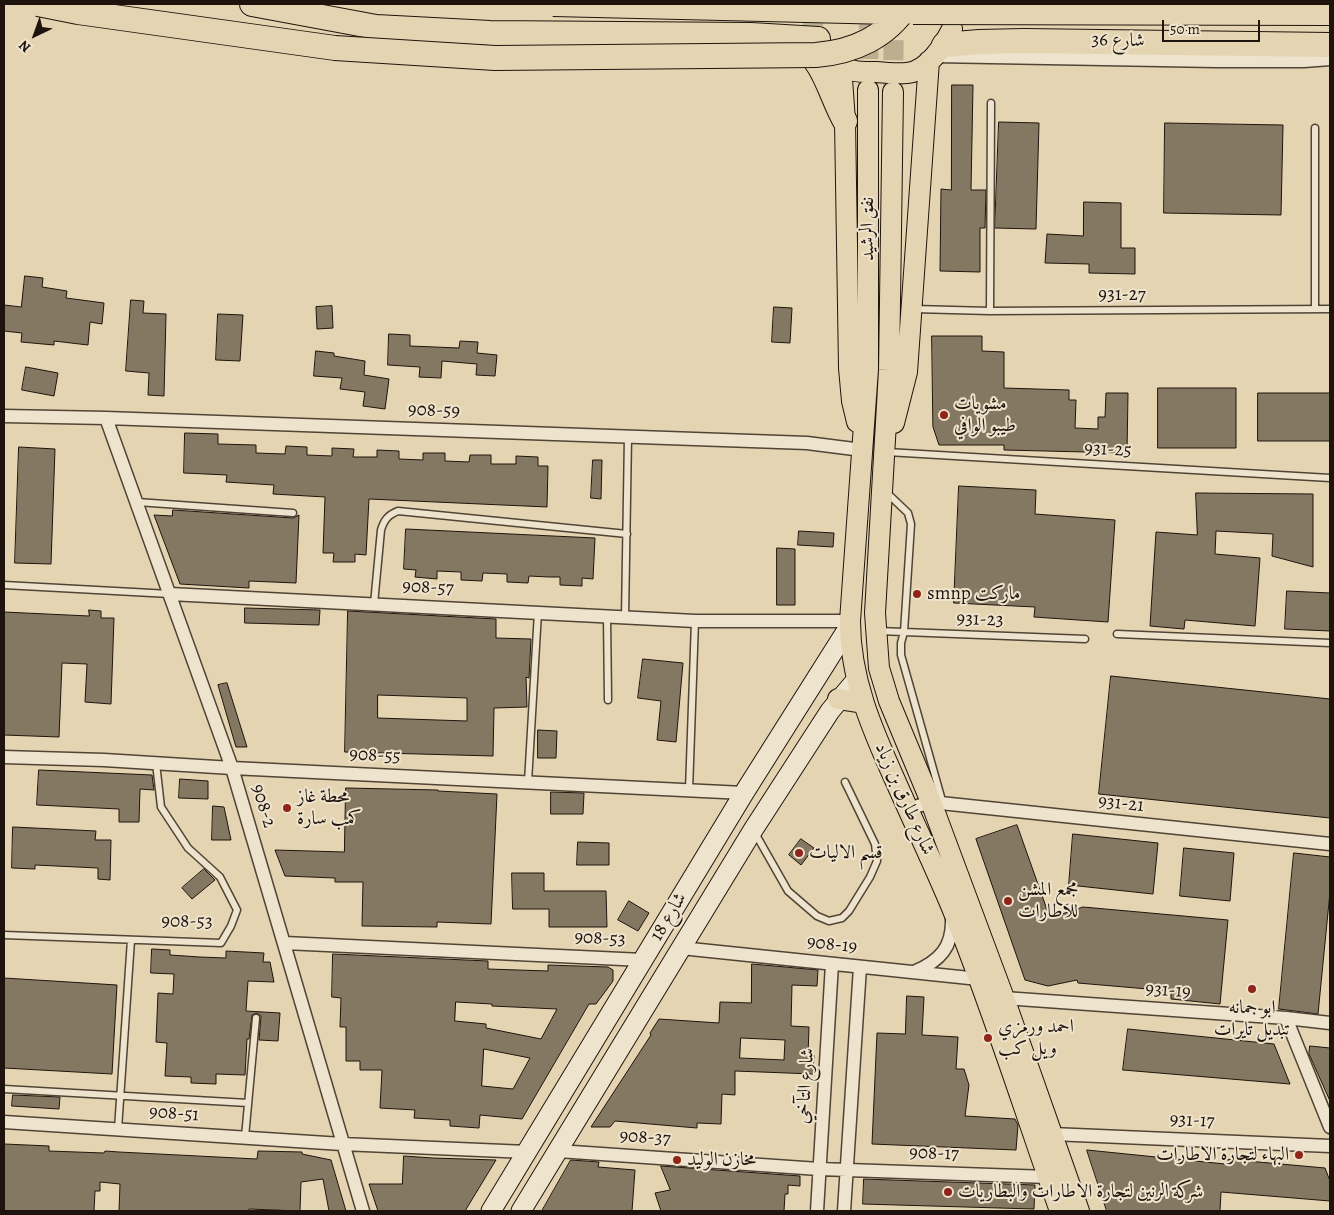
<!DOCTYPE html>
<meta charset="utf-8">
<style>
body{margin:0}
#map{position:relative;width:1334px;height:1215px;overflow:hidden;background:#e5d4b1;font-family:Alegreya,serif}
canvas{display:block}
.frame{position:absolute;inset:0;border:5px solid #1e140d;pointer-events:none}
.north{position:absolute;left:10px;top:10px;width:50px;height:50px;-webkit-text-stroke:4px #eee3cc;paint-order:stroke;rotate:222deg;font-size:14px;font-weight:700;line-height:20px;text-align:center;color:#1e140d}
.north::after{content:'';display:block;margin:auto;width:18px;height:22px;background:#1e140d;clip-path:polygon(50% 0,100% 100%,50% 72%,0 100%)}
.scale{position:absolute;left:1162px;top:20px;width:98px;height:22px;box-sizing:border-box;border:2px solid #1e140d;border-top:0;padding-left:6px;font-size:15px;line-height:18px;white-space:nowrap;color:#1e140d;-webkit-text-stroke:4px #eee3cc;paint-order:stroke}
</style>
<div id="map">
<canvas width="1334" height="1215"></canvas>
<div class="frame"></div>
<div class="north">N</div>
<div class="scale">50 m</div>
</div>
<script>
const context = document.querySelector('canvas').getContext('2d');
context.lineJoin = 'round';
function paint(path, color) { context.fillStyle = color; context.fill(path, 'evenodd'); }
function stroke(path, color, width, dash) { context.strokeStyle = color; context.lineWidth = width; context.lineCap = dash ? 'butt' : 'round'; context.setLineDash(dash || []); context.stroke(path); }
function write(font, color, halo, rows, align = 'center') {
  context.font = font + ' Alegreya,Amiri,serif'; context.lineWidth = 4; context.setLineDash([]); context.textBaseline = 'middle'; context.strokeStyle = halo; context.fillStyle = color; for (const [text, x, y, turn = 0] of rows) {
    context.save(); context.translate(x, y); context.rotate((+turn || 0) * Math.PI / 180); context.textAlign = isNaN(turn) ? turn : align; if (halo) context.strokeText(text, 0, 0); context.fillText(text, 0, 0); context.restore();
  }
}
const building = new Path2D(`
 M952,85H973L971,190H986L985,228H980V272L940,271L941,189L951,190Z
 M999,122L1039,123L1036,229L995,228Z
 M1165,123L1283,125L1281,215L1164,213Z
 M1084,202L1121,203V248H1135V274L1089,273V264L1045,263L1047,234L1083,236Z
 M25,276L43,278L42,287L67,291L66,298L104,303L102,324L90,322L88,345L54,341V345L21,342L22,333L4,331V305L21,307Z
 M131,300L144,301L143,313L166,314L164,396L148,395L149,373L126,371Z
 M332,306L333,328L317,329L316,307Z
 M774,307L792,308L790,343L772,342Z
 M218,314L243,315L240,361L216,360Z
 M389,334L410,335V346L459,348L460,341L478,342L477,353L497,355L495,376L476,375L477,364L442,361L441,378L419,377L420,367L388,365Z
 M932,336H982V351L1004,352V388L1069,390V400H1076L1075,428L1098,429V417H1105L1106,393H1128L1127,453L1004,450V445H939L933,427Z
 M316,351L334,353V356L365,361L364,375L389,379L385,409L363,406L365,392L340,389L342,378L314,376Z
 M26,367L58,373L54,396L22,390Z
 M1158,388H1236V448H1158Z
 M1258,393H1330V441H1258Z
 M185,433L218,434V444L256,445V453L285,454L286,446L307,447V455L332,456V448L354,449L353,457H377V450L399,451V459L423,460V453H445V461L469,462L470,455H491V464H516V456L538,457V466H548L547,507L369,499L366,555L355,554V562H333L334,553H323L325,497L273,494L274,485L226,482L227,475L184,473Z
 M19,447L55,449L51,564L15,563Z
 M593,460H602L601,499L591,498Z
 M959,486L1036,490L1035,514L1115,520L1108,622L1034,617L1035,607L954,603Z
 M1196,493L1313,494V567L1272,556L1273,534L1216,531L1215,554L1260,558L1255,626L1185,620L1184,629L1150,626L1156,532L1197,535Z
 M173,510L293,518L299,515L296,583L249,581V588L180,584L154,515L172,516Z
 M406,529L595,538L593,579L582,578V586L560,585V577H549L529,576L528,583L507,582V574L483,573L482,581L461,580V572L437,571V579L415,577L416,570L404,569Z
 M799,531L834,533L833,547L798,545Z
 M777,548L795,549V605H777Z
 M1287,591L1330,593V631L1285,629Z
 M245,608L320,610L319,625L245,623Z
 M89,610L101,611V618H114L111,704L85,702L87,664L62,663L59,737L4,735V612L89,616Z
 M348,611L496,619V638L531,639L529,678L526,677L527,707L494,708L493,756L345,752ZM378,695L467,698V721L378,718Z
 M643,659L683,663L676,742L657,740L661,701L638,698Z
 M1111,676L1330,699V818L1099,794Z
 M227,683L247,747H236L218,685Z
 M538,730L557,731L556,758H538Z
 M39,770L152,775L154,790L140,789L139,822H119V809L37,805Z
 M180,779L208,781V799L179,798Z
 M346,788L438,790V791L497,794L491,924L437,922V927L362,926L363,882H335V878L285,876L275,850L344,852Z
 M551,792L584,793L583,814H551Z
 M213,806L224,807L231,840H212Z
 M1017,825L1050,918L1083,907L1228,920L1220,1004L1171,999V991L1078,983L1077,980L1048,986L1025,980L976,839Z
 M13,827L96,831L95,840H111L110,880L98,879V868L35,865V869L12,868Z
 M1073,834L1158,843L1153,894L1069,885Z
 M801,839L814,848L801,865L789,855Z
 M578,842L609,843V865H577Z
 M1184,848L1234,853L1230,901L1180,896Z
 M1294,853L1330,857V892L1318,1014L1279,1009Z
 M204,869L215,880L192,899L182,888Z
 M512,873H544V891H606L607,927H549V909H513Z
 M629,901L649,913L638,931L618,920Z
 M152,949L170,950V955L200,957L226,958V951L264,953L263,962H270L274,982L248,981L246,1011L280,1013L278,1041L259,1040L261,1016L257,1013L252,1015L249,1039H247L245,1075L216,1074V1084L191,1083V1077L165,1076L167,1043L156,1042L158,993L173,994L174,974L151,973Z
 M333,954L488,961V969L548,971V965L608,967L613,970V981L596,1004H589L522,1119L480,1115L479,1128L450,1126V1120L414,1118L415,1110L380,1108L382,1070H360V1061H346V1027H340L341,998L332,997ZM456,1002L492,1004V1006L557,1009L541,1039L486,1028V1024L455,1021ZM484,1049L530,1058L513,1089L482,1086Z
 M752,964L818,970L817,986L792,985L791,1026L809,1027L808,1055H814L813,1074L735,1071V1095L722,1094L721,1124L697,1123V1128L615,1121L610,1127H591L651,1035L650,1033L659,1019L719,1023L720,1002L751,1003ZM741,1038L785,1040L784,1060L740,1058Z
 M4,978L117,985L112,1074L4,1068Z
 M907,996L924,997L922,1035L958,1037L956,1069H964L969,1085L965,1116L1015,1119L1018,1125L1016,1150L872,1144L877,1033L905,1034Z
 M1128,1029L1274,1044L1290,1084L1123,1070Z
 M1310,1046L1330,1048V1101L1309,1054Z
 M13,1095L60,1097L59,1109L12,1106Z
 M4,1144L49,1146V1151L104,1153L105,1151L119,1152L257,1159L258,1151L302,1152V1154L331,1160L346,1211H329L323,1179L301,1182L300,1211L249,1209V1211H119L120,1184L100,1182V1191H95L94,1211H4Z
 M1087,1150L1225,1164V1159L1325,1168L1330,1181V1201L1221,1192L1220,1211H1107Z
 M404,1156L433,1158L496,1160L465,1211H378L369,1184H402Z
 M571,1160L599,1162L598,1167L635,1170L632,1211H542Z
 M661,1166L800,1176V1186L788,1185V1194H785L784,1211H661L655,1193L670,1190Z
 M864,1179L1035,1185L1034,1209L863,1204Z`);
const primaryTunnel = new Path2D(`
 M813,27V4
 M868,89L869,4
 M893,90L894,11`);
const lane = new Path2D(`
 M914,309L990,311L1330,309
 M1315,309V128
 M990,311L991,103
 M887,452L1330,478
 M886,492L908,513L911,524L904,632L901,643V655L943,804
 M137,502L293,513
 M4,585L170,594
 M374,604L381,530C384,520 388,515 398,511L627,534
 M607,616L608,700
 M625,617L628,437
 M878,631L1085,639
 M1117,634L1330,643
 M528,782L538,612
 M689,790L695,621
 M755,833L788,891L817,916L829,921L842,918L849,911L870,877L877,861L875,844L845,782
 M4,935L221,943L231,926L237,910L220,877L188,848L161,807L156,763
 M4,1089L248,1103
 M118,1129L131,940
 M245,1137L256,1018`);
const street = new Path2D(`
 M935,56L1216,61H1304L1330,59
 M4,416L106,418L807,443L862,450
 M106,418L232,768L363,1211
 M170,594L695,621H850
 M4,757L104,760L232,768L744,793
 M908,809L931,802L1330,844
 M285,943L643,960
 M681,948L979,979
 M914,972C940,961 953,947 952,918
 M1004,998L1286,1018L1330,1023
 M1286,1018L1330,1127
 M4,1122L342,1144L527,1152
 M1052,1134L1330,1146
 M558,1151L819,1169L1048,1177
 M817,1211L832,964
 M844,1211L860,967`);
const secondary = new Path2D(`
 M491,1211L744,793L850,625
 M521,1211L753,830L830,711L857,679`);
const primary = new Path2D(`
 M836,61C851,73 858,72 876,72C886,73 897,74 907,73C928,71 944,45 952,29
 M841,65L845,121L849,368L852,401L857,422
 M868,90V369L850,621C850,679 872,729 895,780C914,823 934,865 952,908C992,1007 1024,1110 1060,1211
 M893,92L889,370L875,613L879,668L889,701L931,802L1004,998L1079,1211
 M894,423L907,372L929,61
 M838,699L863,703`);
const highway = new Path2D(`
 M252,4L376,27L490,33L751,35L818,39
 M798,44C825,61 830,95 845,121
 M944,45L979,42L1024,41L1330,45`);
const highwayBridge = new Path2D(`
 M38,4L78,12L335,48L495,58L816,55C853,52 887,37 908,4
 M553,4L891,12
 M913,12L1330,13`);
const markers = [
 [944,415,5,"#8f2418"],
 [917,594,5,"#8f2418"],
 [287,808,5,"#8f2418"],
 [799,853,5,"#8f2418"],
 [1008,901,5,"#8f2418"],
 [1252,989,5,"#8f2418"],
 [988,1038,5,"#8f2418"],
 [1299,1155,5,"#8f2418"],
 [677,1160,5,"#8f2418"],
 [948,1192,5,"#8f2418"]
];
const streetNames = [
 ["شارع 36",1118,41,1],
 ["نفق الرشيد",868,229,-90],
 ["931-27",1122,295],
 ["908-59",434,411,2],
 ["931-25",1108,450,3],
 ["908-57",428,588,3],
 ["931-23",980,620,2],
 ["908-55",375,756,3],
 ["شارع طارق بن زياد",904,799,66],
 ["931-21",1121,804,6],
 ["908-2",263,806,73],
 ["شارع 18",669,917,-59],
 ["908-53",187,922,1],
 ["908-53",600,939,3],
 ["908-19",832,945,6],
 ["931-19",1168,991,4],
 ["شارع التآخي",806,1086,-86],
 ["908-51",174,1114,4],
 ["931-17",1192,1121,3],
 ["908-37",645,1138,4],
 ["908-17",934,1154,2]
];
const poiNames = [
 ["مشويات",954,404],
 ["طيبو الوافي",954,426],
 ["smnp ماركت",927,594],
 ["محطة غاز",297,797],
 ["كمب سارة",297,819],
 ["قسم الاليات",809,853],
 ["مجمع المشن",1018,890],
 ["للاطارات",1018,912],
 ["ابو جمانه",1252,1008,"center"],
 ["تبديل تايرات",1252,1030,"center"],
 ["احمد ورمزي",998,1027],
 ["ويل كب",998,1049],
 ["البهاء لتجارة الاطارات",1289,1155,"right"],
 ["مخازن الوليد",687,1160],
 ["شركة الرنين لتجارة الاطارات والبطاريات",958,1192]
];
paint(building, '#857862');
stroke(building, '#1e140d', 1);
stroke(primaryTunnel, '#bdae90', 20, [20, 10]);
stroke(lane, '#504436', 9);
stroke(street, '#504436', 15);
stroke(secondary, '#1e140d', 21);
stroke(primary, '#1e140d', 22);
stroke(highway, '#1e140d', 26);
stroke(lane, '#eee3cc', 6);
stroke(street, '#eee3cc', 12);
stroke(secondary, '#eee3cc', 19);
stroke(primary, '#e5d4b1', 20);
stroke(highway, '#e5d4b1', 24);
stroke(highwayBridge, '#1e140d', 26, []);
stroke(highwayBridge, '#e5d4b1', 24);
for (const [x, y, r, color] of markers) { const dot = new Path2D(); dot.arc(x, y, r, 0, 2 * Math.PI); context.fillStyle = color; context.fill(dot); stroke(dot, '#eee3cc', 2); }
write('19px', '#1e140d', '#eee3cc', streetNames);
write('19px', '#1e140d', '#eee3cc', poiNames, 'left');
</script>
